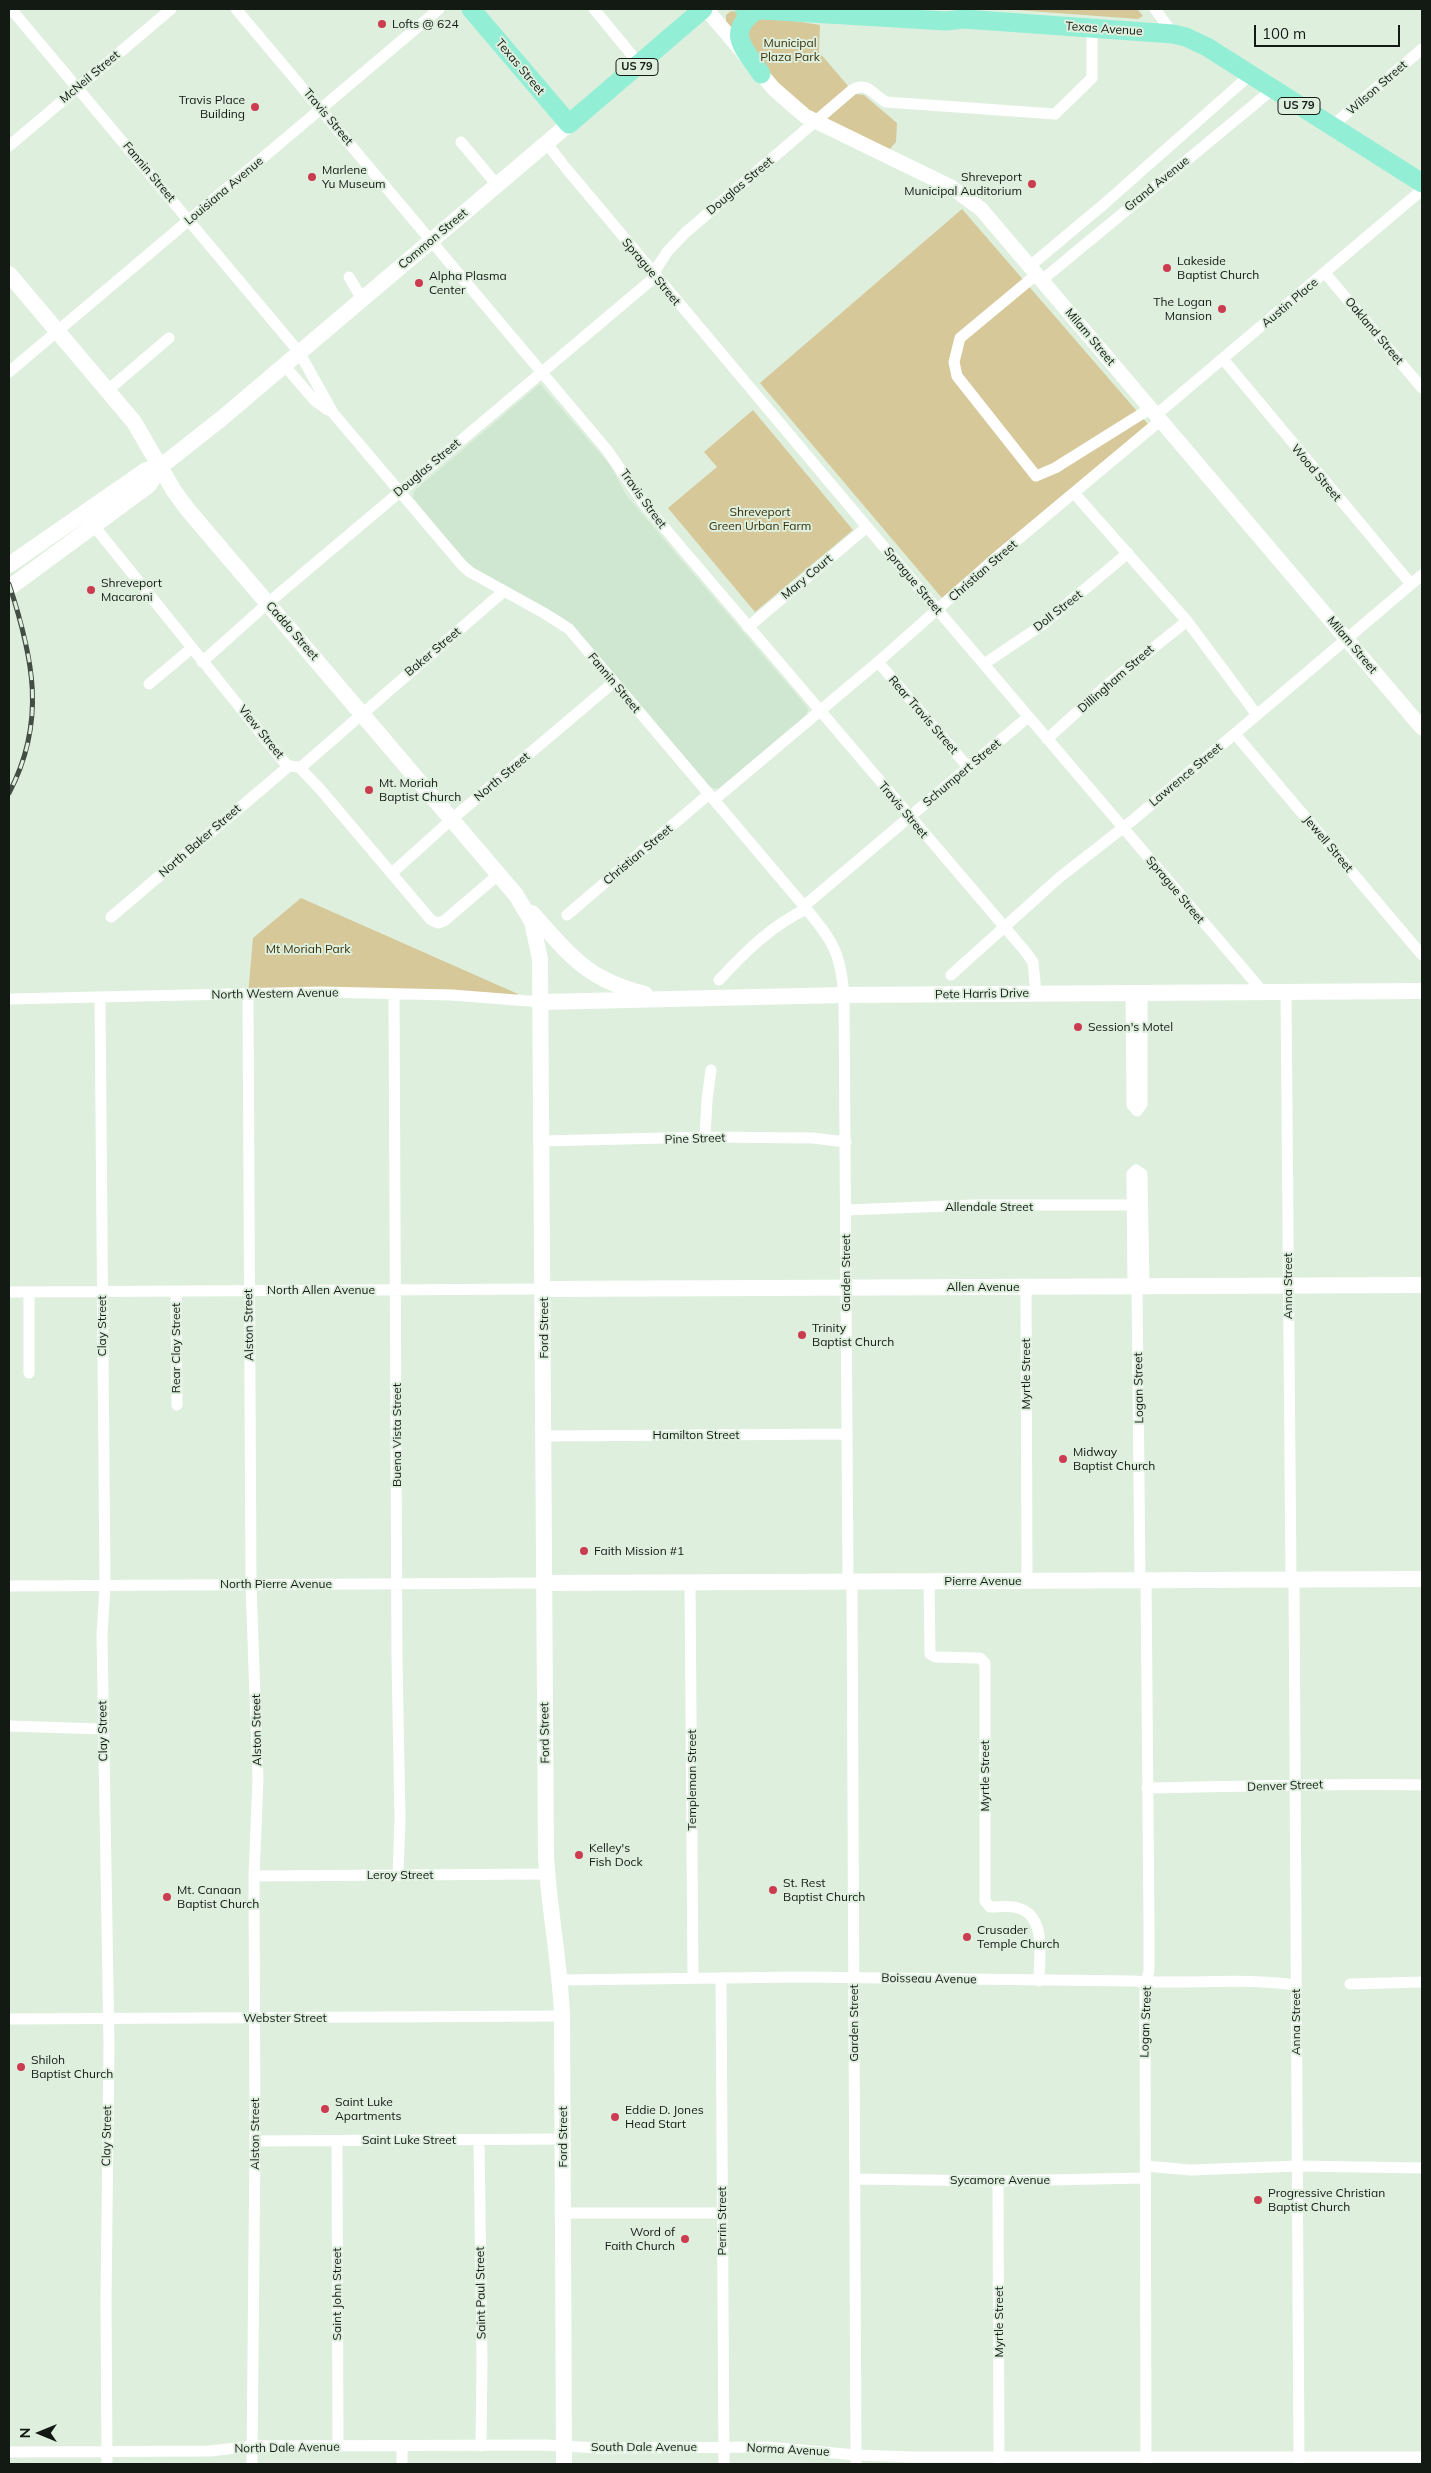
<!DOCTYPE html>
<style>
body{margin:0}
#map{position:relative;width:1431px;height:2473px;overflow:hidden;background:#deefde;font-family:Mulish,sans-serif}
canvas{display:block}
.frame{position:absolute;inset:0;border:10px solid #131913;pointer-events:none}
.north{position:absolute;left:15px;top:2408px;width:50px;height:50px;-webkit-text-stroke:4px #deefde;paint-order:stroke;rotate:270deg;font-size:14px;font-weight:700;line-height:20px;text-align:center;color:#131913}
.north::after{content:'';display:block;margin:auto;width:18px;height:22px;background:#131913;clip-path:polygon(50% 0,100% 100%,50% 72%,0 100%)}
.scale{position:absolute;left:1254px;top:25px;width:146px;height:22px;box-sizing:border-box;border:2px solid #131913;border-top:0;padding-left:6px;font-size:15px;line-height:18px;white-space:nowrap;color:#131913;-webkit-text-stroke:4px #deefde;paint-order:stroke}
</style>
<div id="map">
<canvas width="1431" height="2473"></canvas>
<div class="frame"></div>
<div class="north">N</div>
<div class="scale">100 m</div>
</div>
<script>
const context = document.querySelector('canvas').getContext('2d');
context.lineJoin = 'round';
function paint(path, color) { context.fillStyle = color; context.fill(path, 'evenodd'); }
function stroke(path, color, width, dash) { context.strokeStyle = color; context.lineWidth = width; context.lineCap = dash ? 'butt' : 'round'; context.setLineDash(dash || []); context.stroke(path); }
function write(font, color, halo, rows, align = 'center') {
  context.font = font + ' Mulish,sans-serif'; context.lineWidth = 4; context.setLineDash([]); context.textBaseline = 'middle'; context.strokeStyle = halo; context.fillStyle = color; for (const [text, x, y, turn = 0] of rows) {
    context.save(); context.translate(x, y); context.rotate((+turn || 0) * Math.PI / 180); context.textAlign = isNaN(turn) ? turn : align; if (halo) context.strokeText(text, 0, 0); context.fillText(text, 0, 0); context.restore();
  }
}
const built = new Path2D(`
 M540,384L610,465L626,495L808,708L807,715L719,789L709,787L592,648L563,618L468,566L413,498L414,491Z`);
const green = new Path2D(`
 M1003,9H1137L1143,16L1138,19Z
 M731,11L820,25L819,52L855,94L864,95L897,123L896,142L885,155L805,116L726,26V15Z
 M962,209L1148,424L942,598L760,383Z
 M753,410L853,530L755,612L668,508L717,467L704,452Z
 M301,898L518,994L513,1000L248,995L253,938Z`);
const minor = new Path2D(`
 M11,9L299,352L333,413L462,565L470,572L544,613L569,629L804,906C832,941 840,949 844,995L848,1581
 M236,9L607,450L645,505L1025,951L1033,962L1036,993
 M594,9L640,65
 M1155,9L1173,34
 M1332,126L1422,49
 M461,142L497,185
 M547,144L562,163
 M9,146L171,9
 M565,167L867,527L1264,993
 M1030,266L1103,205L1250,75
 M1325,273L1422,388
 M653,274L667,252L685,233L852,90C868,81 873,95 886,102L1055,114L1092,78V28
 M1037,274L960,338L954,362L957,376L1036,476L1055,468L1151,408
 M349,277L362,299
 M1042,280L1273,89
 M1223,359L1411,584
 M284,365L315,401L328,410
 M9,372L439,9
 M108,390L169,338
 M1156,415L1422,190
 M1074,493L1187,621L1257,715
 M90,521L284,762L289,766L299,767L320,789L431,920L438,923L444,921L499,874
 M748,627L867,527
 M202,662L268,603L655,277
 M878,662L968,767
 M984,664L1042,625L1128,553
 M149,684L192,648
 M1235,734L1422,955
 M1047,739L1107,685L1187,621
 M300,768L504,591
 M714,800L878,662L992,561L1161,420
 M392,873L452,819L614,682
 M804,906L1028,717
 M567,915L709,794
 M111,917L289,766
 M951,975L1060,877L1133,820L1422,575
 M719,980C745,952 771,926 806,909
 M1286,992L1291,1579
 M1131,993L1132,1105L1137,1111L1142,1104V993
 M394,994L397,1659L400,1820L398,1875
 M248,995L251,1585L258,1779L254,1876L255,2141L252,2464
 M100,998L105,1585L102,1635L109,2044L106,2300L107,2464
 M9,999L321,992L452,995L541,1002
 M705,1137L707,1100L711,1070
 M543,1141L705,1137L813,1138L846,1142
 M846,1210L973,1205H1132
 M1026,1287L1027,1580
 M1133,1287L1132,1174L1136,1170L1142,1174L1144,1286
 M1137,1287L1140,1580
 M176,1291L177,1405
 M9,1292L544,1289
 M29,1292V1373
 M544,1436L847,1434
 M1294,1579L1299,2463
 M1146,1580L1149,1925V1971L1145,1987L1146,2463
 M852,1581L856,2464
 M929,1581L930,1654L935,1657L980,1658L985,1663V1901L990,1907C999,1907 1009,1905 1018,1908C1047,1916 1039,1956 1039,1981
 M690,1582L693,1978
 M9,1586L544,1583
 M9,1726L102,1729
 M1147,1788C1239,1787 1331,1783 1422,1785
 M254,1876L547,1874
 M721,1978L724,2464
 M561,1980L801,1977L1133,1981C1187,1985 1242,1977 1296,1985
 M1350,1984L1422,1982
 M9,2019L562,2016
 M479,2140L482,2362L481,2446
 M255,2141L563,2139
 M337,2141L338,2447
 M1145,2166L1191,2170L1298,2166L1422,2168
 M855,2179L998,2181L1145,2178
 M998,2181L999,2464
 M564,2213H722
 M402,2446V2464
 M9,2452L210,2451L253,2446L545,2445L599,2448L768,2447L856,2455L912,2457H1422`);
const tertiary = new Path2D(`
 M706,9L774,89L805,116L951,187L981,209L1422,728`);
const secondary = new Path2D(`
 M9,274L134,422L174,491L188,510L516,895L532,922L540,959L546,1856C549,1910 560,1962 562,2016L564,2464
 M9,565L146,470L160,467
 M9,588L149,485L160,467L221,419L569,124
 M532,913C571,956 586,979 645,994
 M541,1002L844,995L1422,991
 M544,1289L1422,1285
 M544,1583L1422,1579`);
const primary = new Path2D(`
 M471,9L569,124L703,9
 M744,9L946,21L964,19L1173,34L1186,37L1207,47L1422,183
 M758,9C724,33 744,47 761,74`);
const rail = new Path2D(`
 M9,584C33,657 47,721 9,793`);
const markers = [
 [382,24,5,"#cc3c50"],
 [255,107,5,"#cc3c50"],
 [312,177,5,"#cc3c50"],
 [1032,184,5,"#cc3c50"],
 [1167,268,5,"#cc3c50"],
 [419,283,5,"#cc3c50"],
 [1222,309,5,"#cc3c50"],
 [91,590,5,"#cc3c50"],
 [369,790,5,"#cc3c50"],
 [1078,1027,5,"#cc3c50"],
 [802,1335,5,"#cc3c50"],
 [1063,1459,5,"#cc3c50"],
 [584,1551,5,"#cc3c50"],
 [579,1855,5,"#cc3c50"],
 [773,1890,5,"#cc3c50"],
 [167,1897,5,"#cc3c50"],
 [967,1937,5,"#cc3c50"],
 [21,2067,5,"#cc3c50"],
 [325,2109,5,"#cc3c50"],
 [615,2117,5,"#cc3c50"],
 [1258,2200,5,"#cc3c50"],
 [685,2239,5,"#cc3c50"]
];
const shields = [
 [637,67,42],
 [1299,106,42]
];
const shieldNames = [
 ["US 79",637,67],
 ["US 79",1299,106]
];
const poiNames = [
 ["Lofts @ 624",392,24],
 ["Travis Place",245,100,"right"],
 ["Building",245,114,"right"],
 ["Marlene",322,170],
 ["Yu Museum",322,184],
 ["Shreveport",1022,177,"right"],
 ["Municipal Auditorium",1022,191,"right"],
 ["Lakeside",1177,261],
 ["Baptist Church",1177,275],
 ["Alpha Plasma",429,276],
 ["Center",429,290],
 ["The Logan",1212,302,"right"],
 ["Mansion",1212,316,"right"],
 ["Shreveport",101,583],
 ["Macaroni",101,597],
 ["Mt. Moriah",379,783],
 ["Baptist Church",379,797],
 ["Session's Motel",1088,1027],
 ["Trinity",812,1328],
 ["Baptist Church",812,1342],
 ["Midway",1073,1452],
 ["Baptist Church",1073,1466],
 ["Faith Mission #1",594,1551],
 ["Kelley's",589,1848],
 ["Fish Dock",589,1862],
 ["St. Rest",783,1883],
 ["Baptist Church",783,1897],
 ["Mt. Canaan",177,1890],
 ["Baptist Church",177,1904],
 ["Crusader",977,1930],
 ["Temple Church",977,1944],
 ["Shiloh",31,2060],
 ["Baptist Church",31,2074],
 ["Saint Luke",335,2102],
 ["Apartments",335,2116],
 ["Eddie D. Jones",625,2110],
 ["Head Start",625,2124],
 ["Progressive Christian",1268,2193],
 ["Baptist Church",1268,2207],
 ["Word of",675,2232,"right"],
 ["Faith Church",675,2246,"right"]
];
const streetNames = [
 ["Texas Avenue",1104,29,4],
 ["Texas Street",520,67,50],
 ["McNeil Street",90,77,-40],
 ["Wilson Street",1377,88,-41],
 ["Travis Street",328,117,50],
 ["Fannin Street",149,172,50],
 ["Grand Avenue",1157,184,-39],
 ["Douglas Street",740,186,-40],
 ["Louisiana Avenue",224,191,-40],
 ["Common Street",433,239,-40],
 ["Sprague Street",651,272,50],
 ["Austin Place",1290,303,-40],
 ["Oakland Street",1374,331,50],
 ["Milam Street",1090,337,50],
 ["Douglas Street",427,468,-40],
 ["Wood Street",1316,473,50],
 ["Travis Street",643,499,54],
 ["Christian Street",983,571,-41],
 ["Mary Court",807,577,-40],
 ["Sprague Street",913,581,50],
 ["Doll Street",1058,611,-38],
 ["Caddo Street",292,631,49],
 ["Milam Street",1352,645,50],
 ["Baker Street",433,652,-40],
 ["Dillingham Street",1116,679,-41],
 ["Fannin Street",614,683,50],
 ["Rear Travis Street",923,715,49],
 ["View Street",261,732,51],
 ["Schumpert Street",962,773,-40],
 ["Lawrence Street",1186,775,-40],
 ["North Street",502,777,-40],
 ["Travis Street",903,810,50],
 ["North Baker Street",200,841,-41],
 ["Jewell Street",1328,844,50],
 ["Christian Street",638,855,-40],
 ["Sprague Street",1175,890,50],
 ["North Western Avenue",275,994,-1],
 ["Pete Harris Drive",982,994,-1],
 ["Pine Street",695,1139,-2],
 ["Allendale Street",989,1207],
 ["Garden Street",846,1273,-90],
 ["Anna Street",1288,1286,-90],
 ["Allen Avenue",983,1287],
 ["North Allen Avenue",321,1290],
 ["Alston Street",249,1325,-91],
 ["Clay Street",102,1326,-90],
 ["Ford Street",544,1328,-90],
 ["Rear Clay Street",176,1348,-90],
 ["Myrtle Street",1026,1374,-90],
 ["Logan Street",1139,1388,-91],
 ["Buena Vista Street",397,1435,-90],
 ["Hamilton Street",696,1435],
 ["Pierre Avenue",983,1581],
 ["North Pierre Avenue",276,1584],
 ["Alston Street",257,1730,-91],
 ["Clay Street",103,1731,-91],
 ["Ford Street",545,1733,-91],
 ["Myrtle Street",985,1776,-90],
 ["Templeman Street",692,1780,-90],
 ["Denver Street",1285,1786,-2],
 ["Leroy Street",400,1875],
 ["Boisseau Avenue",929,1979,1],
 ["Webster Street",285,2018],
 ["Logan Street",1146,2022,-88],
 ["Anna Street",1296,2022,-90],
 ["Garden Street",854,2023,-90],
 ["Alston Street",255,2134,-90],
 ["Clay Street",107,2136,-89],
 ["Ford Street",563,2137,-90],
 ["Saint Luke Street",409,2140],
 ["Sycamore Avenue",1000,2180],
 ["Perrin Street",722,2221,-90],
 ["Saint Paul Street",481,2293,-91],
 ["Saint John Street",337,2294,-90],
 ["Myrtle Street",999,2322,-90],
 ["South Dale Avenue",644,2447],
 ["North Dale Avenue",287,2448,-1],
 ["Norma Avenue",788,2450,3]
];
const parkNames = [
 ["Municipal",790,43],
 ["Plaza Park",790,57],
 ["Shreveport",760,512],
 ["Green Urban Farm",760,526],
 ["Mt Moriah Park",308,949]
];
paint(built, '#cfe7d0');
paint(green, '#d6c899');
stroke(minor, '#fff', 11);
stroke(tertiary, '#fff', 15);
stroke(secondary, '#fff', 16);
stroke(primary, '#92efd6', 19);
stroke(rail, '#444d44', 5);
stroke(rail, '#deefde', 3, [9]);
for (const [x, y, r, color] of markers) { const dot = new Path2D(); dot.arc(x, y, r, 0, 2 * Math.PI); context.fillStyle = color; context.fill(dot); stroke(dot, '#deefde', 2); }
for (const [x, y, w] of shields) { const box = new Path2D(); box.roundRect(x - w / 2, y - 8.5, w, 17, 4); context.fillStyle = '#deefde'; context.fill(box); stroke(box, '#131913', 1); }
write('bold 11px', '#131913', null, shieldNames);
write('12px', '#131913', '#deefde', poiNames, 'left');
write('12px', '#131913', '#deefde', streetNames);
write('12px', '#39300a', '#deefde', parkNames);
</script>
